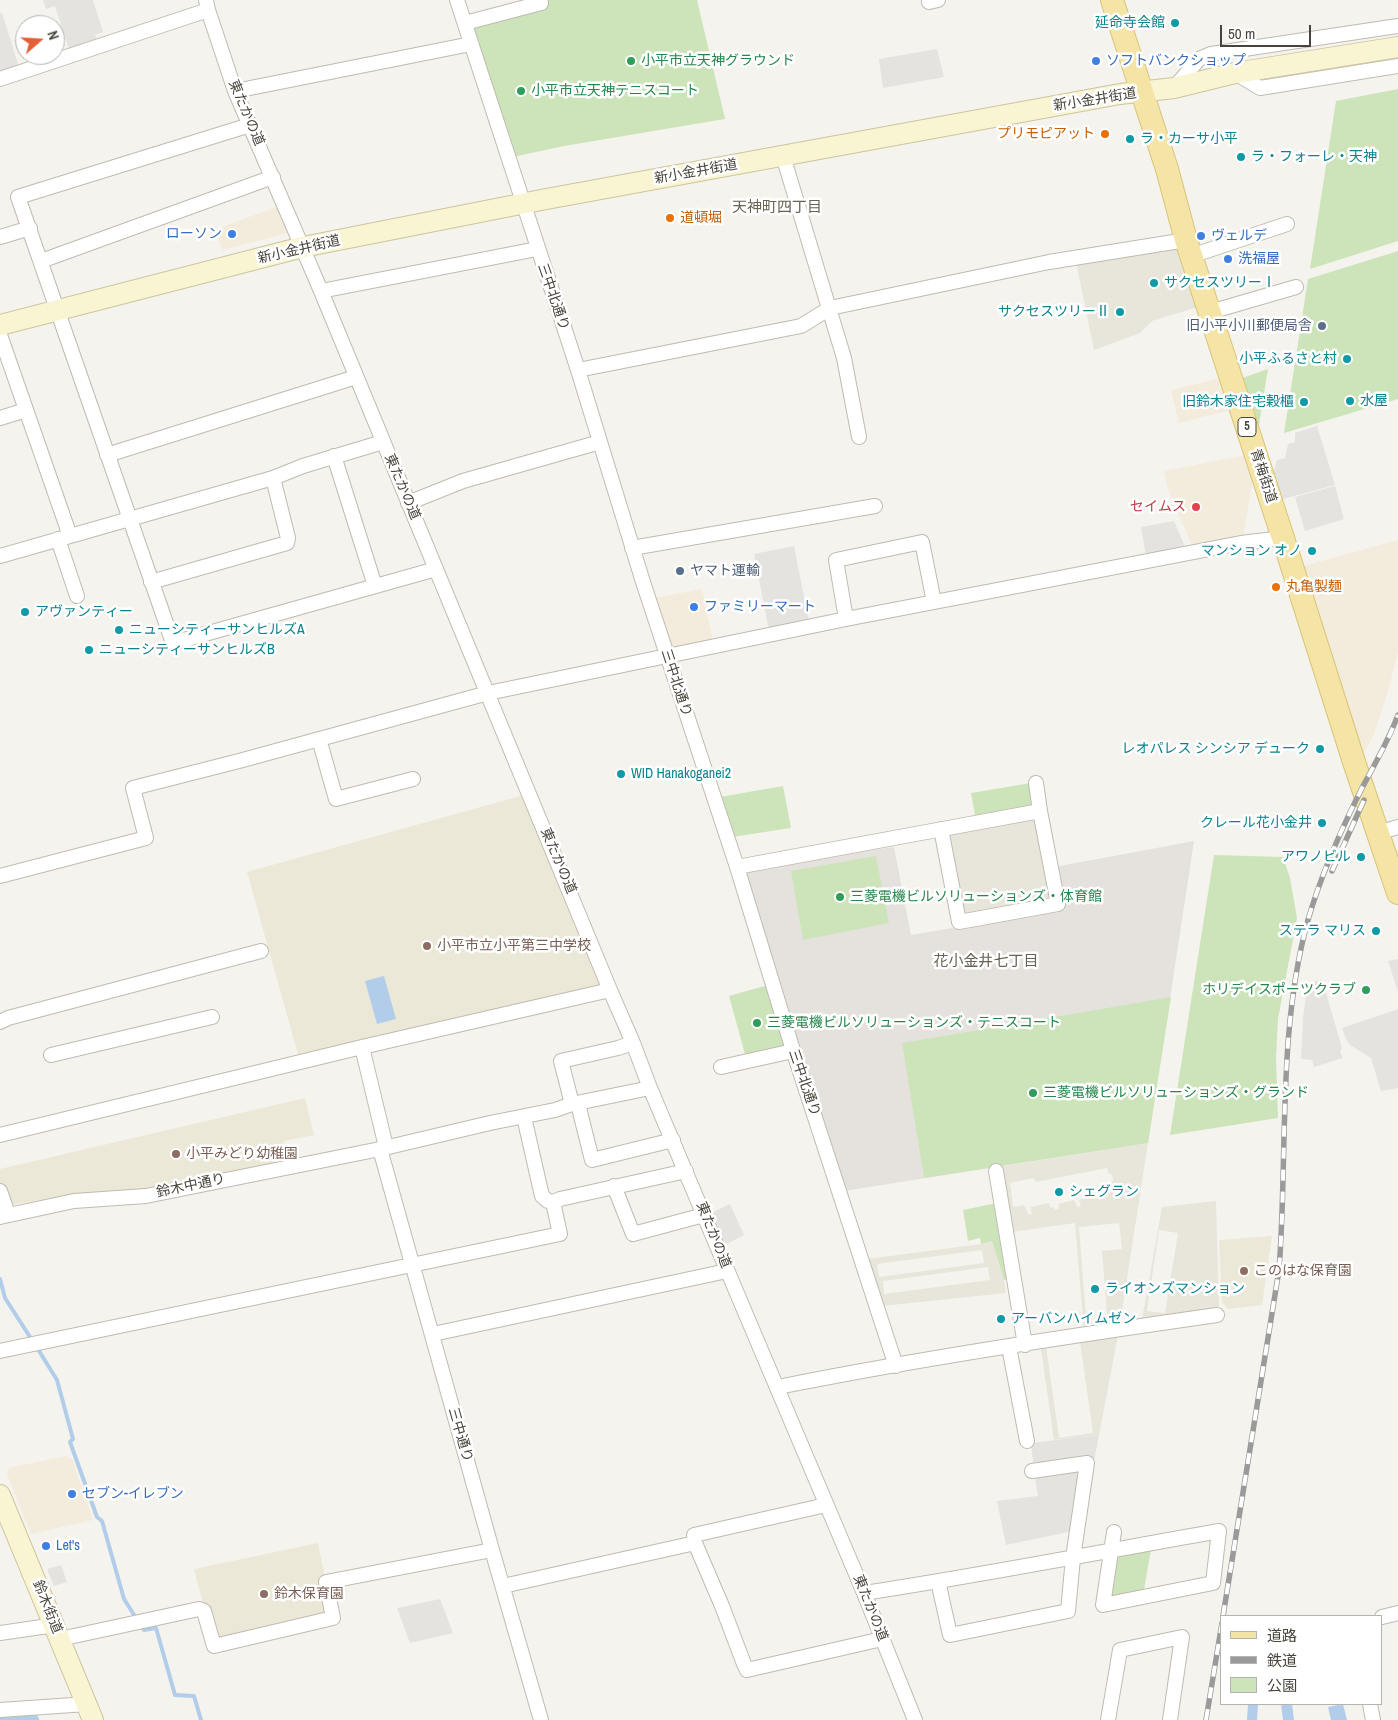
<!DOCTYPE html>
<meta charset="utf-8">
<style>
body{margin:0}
#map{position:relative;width:1398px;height:1720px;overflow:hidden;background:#f5f3ed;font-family:"Archivo Narrow","Noto Sans JP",sans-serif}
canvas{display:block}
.legend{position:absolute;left:1220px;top:1615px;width:162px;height:90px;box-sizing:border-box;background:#fff;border:1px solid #b6b4b1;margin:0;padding:6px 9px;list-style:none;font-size:15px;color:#48443b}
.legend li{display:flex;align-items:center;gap:10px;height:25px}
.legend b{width:25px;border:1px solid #b6b4b1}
.north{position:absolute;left:15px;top:15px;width:50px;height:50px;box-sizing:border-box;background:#fff;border:1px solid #b6b4b1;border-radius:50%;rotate:71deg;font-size:14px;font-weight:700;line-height:20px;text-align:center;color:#48443b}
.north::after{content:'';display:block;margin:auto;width:18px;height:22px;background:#e36036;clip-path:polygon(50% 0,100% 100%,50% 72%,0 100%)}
.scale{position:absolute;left:1220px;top:25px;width:91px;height:22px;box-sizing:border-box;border:2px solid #48443b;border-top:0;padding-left:6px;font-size:15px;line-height:18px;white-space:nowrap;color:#48443b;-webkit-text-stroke:4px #fff;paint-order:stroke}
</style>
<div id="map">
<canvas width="1398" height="1720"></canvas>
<ul class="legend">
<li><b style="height:6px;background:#f4e5a7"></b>道路</li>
<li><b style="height:6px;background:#9a9a9a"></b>鉄道</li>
<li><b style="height:14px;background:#cde4ba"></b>公園</li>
</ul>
<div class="north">N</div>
<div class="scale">50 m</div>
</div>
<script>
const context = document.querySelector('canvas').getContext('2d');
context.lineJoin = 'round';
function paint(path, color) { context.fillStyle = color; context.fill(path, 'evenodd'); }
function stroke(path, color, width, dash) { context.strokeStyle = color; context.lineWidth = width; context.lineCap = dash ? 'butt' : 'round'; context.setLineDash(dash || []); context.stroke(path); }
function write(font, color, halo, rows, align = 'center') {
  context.font = font + ' "Archivo Narrow","Noto Sans JP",sans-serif'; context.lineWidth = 5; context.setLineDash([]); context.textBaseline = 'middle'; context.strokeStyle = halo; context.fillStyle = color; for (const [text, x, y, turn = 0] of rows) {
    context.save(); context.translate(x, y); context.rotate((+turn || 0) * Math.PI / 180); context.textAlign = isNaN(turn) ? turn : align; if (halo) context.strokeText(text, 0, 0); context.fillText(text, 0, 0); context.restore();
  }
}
const residential = new Path2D(`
 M1174,248L1180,251L1198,307L1152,321L1140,333L1094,350L1076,262Z
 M1037,816L1055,908L960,923L944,832Z
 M1148,1143L1119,1330L1099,1435L1054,1440L1040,1342L1084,1333L1075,1223L1012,1232L999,1167ZM1107,1168L1109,1174H1112L1113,1181L1111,1182L1112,1191L1101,1194L1102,1199H1098L1096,1195L1079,1200L1081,1206L1077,1207L1074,1200L1058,1204L1059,1208L1055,1210L1054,1207L1051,1208L1049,1203L1030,1207L1032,1214L1029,1215L1024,1205L1013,1207L1010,1183L1034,1178L1036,1182ZM1119,1223L1122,1249L1102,1251L1108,1327L1087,1329L1079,1227ZM1080,1341L1093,1433L1059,1438L1046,1346Z
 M1216,1201L1219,1310L1142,1319L1162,1207ZM1159,1230L1178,1233L1165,1313L1147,1311Z
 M992,1241L1004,1280L1006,1293L882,1306L867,1259L981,1244ZM982,1250L984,1263L879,1277L877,1264ZM988,1267L990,1280L884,1294L883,1281Z`);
const commercial = new Path2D(`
 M279,206L290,232L223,250L214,230Z
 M1221,378L1231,410L1179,423L1171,390Z
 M1246,455L1253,477L1243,537L1193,548L1168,489L1164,471Z
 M1398,540V652L1388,691L1373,736L1360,760L1300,567Z
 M702,589L713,641L671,648L655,598Z
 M66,1456L72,1459L93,1520L31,1534L7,1474L9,1468Z`);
const industrial = new Path2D(`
 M1194,841L1148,1143L844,1191L737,870L894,847L911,935L1057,910L1049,868Z`);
const education = new Path2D(`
 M524,795L602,984L600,987L301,1065L247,872Z
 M305,1098L314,1135L284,1141L282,1145L285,1162L289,1164L143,1190L75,1194L10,1205L6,1202L0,1184V1169Z
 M1272,1236L1262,1305L1228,1309L1222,1302L1219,1240Z
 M318,1543L333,1618L214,1646L194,1569Z`);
const green = new Path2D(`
 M541,0H697L725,119L564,146L508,158L465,23Z
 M1398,89V241L1310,269L1336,101Z
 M1398,251V399L1284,433L1308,279Z
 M1268,369L1258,431L1242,378Z
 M1031,783L1037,816L977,826L971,793Z
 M783,786L791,828L732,837L720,797Z
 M1214,855L1283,857L1290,878L1297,918L1278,1019L1276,1059L1278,1118L1170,1135Z
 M876,856L889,923L803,940L791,871Z
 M768,985L786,1050L746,1058L729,996Z
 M1171,997L1148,1143L924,1178L902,1043Z
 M997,1203L1010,1279L1004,1280L992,1241L981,1244L980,1238L968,1241L963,1210Z
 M1152,1543L1143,1596L1103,1605L1111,1550Z`);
const parking = new Path2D(`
 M43,0H93L103,32L95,35L98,43L70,52L55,6L46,9Z
 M0,13H2L19,67L0,74Z
 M937,49L944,77L883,88L879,59Z
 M1317,426L1335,485L1280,500L1273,475L1277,460L1285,458L1288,444L1295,442V433Z
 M1335,486L1344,519L1305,531L1295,497Z
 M1174,521L1186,549L1146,556L1141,527Z
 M794,546L809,622L769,630L754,554Z
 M1398,959V992L1388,961Z
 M1322,979L1342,1048L1340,1051L1343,1058L1314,1067L1312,1060L1301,1059L1303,1018L1307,988L1315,989L1314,982Z
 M1398,1009V1088L1381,1091L1371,1058L1350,1045L1346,1039L1342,1028Z
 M730,1204L744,1235L721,1247L707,1215Z
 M1099,1435L1094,1461L1034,1469L1031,1443Z
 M1084,1465L1073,1531L1006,1545L997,1501L1038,1496L1034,1473Z
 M61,1565L67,1582L54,1586L47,1569Z
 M440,1599L453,1633L410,1643L397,1608Z`);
const water = new Path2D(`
 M384,976L396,1019L377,1024L365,981Z
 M1248,1704H1258L1257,1720H1247Z
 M1281,1704H1292L1294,1720H1283Z
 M1343,1704L1347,1720H1331L1328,1707Z`);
const stream = new Path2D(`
 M0,1279L5,1298L32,1340
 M36,1346L57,1380L73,1439L70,1442L97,1517L102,1521L124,1599L136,1618
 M140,1624L144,1630L156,1628L175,1695L194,1696L201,1720`);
const canal = new Path2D(`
 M0,1719L26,1717L33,1720`);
const minor = new Path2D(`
 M206,0L208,10L235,91L321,291L610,990L633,1043L650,1088L864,1593L915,1720
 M457,0L578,370L643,582L737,867L792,1047L896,1366
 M929,0V2L938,0
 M465,23L541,3
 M1235,73L1260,88L1398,66
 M0,79L208,10
 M1174,88L1199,59L1211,54L1398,26
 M235,91L471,44
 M250,125L18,197L173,643L436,569
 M783,156L844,358L859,437
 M0,237L30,228
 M1191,256L1287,224
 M41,261L273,177
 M321,291L537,249
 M1210,312L1296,287
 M0,335L70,536
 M578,370L801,326L830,308L1049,262L1186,240
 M0,418L26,410
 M107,455L356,377
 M334,456L375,586
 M408,503L463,481L600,442
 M58,539L77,596
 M632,548L875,506
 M0,556L273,478L303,466L383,442
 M151,582L287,543L288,538L273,478
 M846,619L836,560L922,542L934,602
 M319,739L336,799L413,779
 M1036,783L1040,811
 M1378,833L1398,827
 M737,867L1040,811L1058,904L959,922L941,829
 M0,876L146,838L133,788L239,761L488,693L846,619L1241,543L1283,538
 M0,1022L8,1018L261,951
 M362,1047L386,1147
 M51,1055L212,1017
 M721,1067L793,1051
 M572,1104L561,1061L618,1048L633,1043
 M578,1104L592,1160L673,1140
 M524,1117L542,1196L548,1201L553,1202
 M0,1135L362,1047L610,990
 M380,1149L492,1550L541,1720
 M996,1171L1025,1345
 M614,1186L633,1234L704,1215
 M0,1191L8,1214
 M0,1217L74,1201L146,1196L380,1149L490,1123L555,1110L572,1104L650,1088
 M433,1334L727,1271
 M1009,1347L1027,1441
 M0,1351L560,1234L553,1202L560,1199L686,1171
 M778,1387C923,1358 1070,1336 1217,1315
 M826,1505L694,1535L695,1543L722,1606L744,1664L747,1670L882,1639
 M938,1581L950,1635L1068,1611L1073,1558L1087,1463L1032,1471
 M503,1586L695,1543
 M864,1593C983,1575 1100,1552 1219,1531L1213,1583L1103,1605L1114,1532
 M1382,1617L1398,1613
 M0,1633L55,1625
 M60,1639L199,1609L204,1611L214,1646L333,1618L326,1582L492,1550
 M1370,1704L1373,1720
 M0,1710L87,1704
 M1108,1720L1120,1650L1182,1637L1170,1720`);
const secondary = new Path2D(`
 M0,325L303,247L541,200L1120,94L1174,88L1235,73L1398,47
 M0,1495L93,1720`);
const primary = new Path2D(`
 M1112,0L1167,169L1186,240L1283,538L1354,762L1398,893`);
const rail = new Path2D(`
 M1332,871L1364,800
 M1223,1616L1279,1270C1288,1154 1277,1032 1308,920C1321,875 1340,832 1361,790C1374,765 1388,742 1398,715
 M1206,1720L1222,1623`);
const markers = [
 [1175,23,5,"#0f9aa8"],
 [631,61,5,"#2e9e5b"],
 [1096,61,5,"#3f7fe0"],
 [521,91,5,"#2e9e5b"],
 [1105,134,5,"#e8710a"],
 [1130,139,5,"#0f9aa8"],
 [1241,157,5,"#0f9aa8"],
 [670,218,5,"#e8710a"],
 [232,234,5,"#3f7fe0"],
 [1201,236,5,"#3f7fe0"],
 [1228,259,5,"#3f7fe0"],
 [1154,283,5,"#0f9aa8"],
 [1120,312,5,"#0f9aa8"],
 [1322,326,5,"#5c6f8a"],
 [1347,359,5,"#0f9aa8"],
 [1350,401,5,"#0f9aa8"],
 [1304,402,5,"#0f9aa8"],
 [1196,507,5,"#e0444e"],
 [1312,551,5,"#0f9aa8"],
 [680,571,5,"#5c6f8a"],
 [1276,587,5,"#e8710a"],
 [694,607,5,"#3f7fe0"],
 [25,612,5,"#0f9aa8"],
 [119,630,5,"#0f9aa8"],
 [89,650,5,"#0f9aa8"],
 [1320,749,5,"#0f9aa8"],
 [621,774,5,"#0f9aa8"],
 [1322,823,5,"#0f9aa8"],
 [1361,857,5,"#0f9aa8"],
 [840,897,5,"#2e9e5b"],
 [1376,931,5,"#0f9aa8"],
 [427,946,5,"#8d6e63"],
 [1366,990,5,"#2e9e5b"],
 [757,1023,5,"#2e9e5b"],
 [1033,1093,5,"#2e9e5b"],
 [176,1154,5,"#8d6e63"],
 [1059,1192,5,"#0f9aa8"],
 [1244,1271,5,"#8d6e63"],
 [1095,1289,5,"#0f9aa8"],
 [1001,1319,5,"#0f9aa8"],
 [72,1494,5,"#3f7fe0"],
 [46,1546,5,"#3f7fe0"],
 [264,1594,5,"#8d6e63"]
];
const shields = [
 [1247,427,18]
];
const shieldNames = [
 ["5",1247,427]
];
const cultureNames = [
 ["延命寺会館",1165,23,"right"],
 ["ラ・カーサ小平",1140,139],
 ["ラ・フォーレ・天神",1251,157],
 ["サクセスツリーⅠ",1164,283],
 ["サクセスツリーⅡ",1110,312,"right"],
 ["小平ふるさと村",1337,359,"right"],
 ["水屋",1360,401],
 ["旧鈴木家住宅穀櫃",1294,402,"right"],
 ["マンション オノ",1302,551,"right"],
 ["アヴァンティー",35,612],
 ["ニューシティーサンヒルズA",129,630],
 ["ニューシティーサンヒルズB",99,650],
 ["レオパレス シンシア デューク",1310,749,"right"],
 ["WID Hanakoganei2",631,774],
 ["クレール花小金井",1312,823,"right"],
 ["アワノビル",1351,857,"right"],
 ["ステラ マリス",1366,931,"right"],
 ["シェグラン",1069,1192],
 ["ライオンズマンション",1105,1289],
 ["アーバンハイムゼン",1011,1319]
];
const leisureNames = [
 ["小平市立天神グラウンド",641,61],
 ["小平市立天神テニスコート",531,91],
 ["三菱電機ビルソリューションズ・体育館",850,897],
 ["ホリデイスポーツクラブ",1356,990,"right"],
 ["三菱電機ビルソリューションズ・テニスコート",767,1023],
 ["三菱電機ビルソリューションズ・グランド",1043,1093]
];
const shopNames = [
 ["ソフトバンクショップ",1106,61],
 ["ローソン",222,234,"right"],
 ["ヴェルデ",1211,236],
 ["洗福屋",1238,259],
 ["ファミリーマート",704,607],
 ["セブン-イレブン",82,1494],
 ["Let's",56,1546]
];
const streetNames = [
 ["新小金井街道",1095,100,-9],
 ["東たかの道",246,113,67],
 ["新小金井街道",696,172,-10],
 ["新小金井街道",299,250,-13],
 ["三中北通り",553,297,71],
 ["青梅街道",1263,476,72],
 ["東たかの道",402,487,67],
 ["三中北通り",676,683,72],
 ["東たかの道",558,861,67],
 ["三中北通り",804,1083,71],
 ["鈴木中通り",191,1186,-12],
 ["東たかの道",713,1235,68],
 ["三中通り",460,1435,74],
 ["鈴木街道",47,1607,68],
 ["東たかの道",870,1608,68]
];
const foodNames = [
 ["プリモピアット",1095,134,"right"],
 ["道頓堀",680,218],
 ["丸亀製麺",1286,587]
];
const serviceNames = [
 ["旧小平小川郵便局舎",1312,326],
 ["ヤマト運輸",690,571,"left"]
];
const healthNames = [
 ["セイムス",1186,507]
];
const educationNames = [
 ["小平市立小平第三中学校",437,946],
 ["小平みどり幼稚園",186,1154],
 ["このはな保育園",1254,1271],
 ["鈴木保育園",274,1594]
];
const neighbourhoodNames = [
 ["天神町四丁目",777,208],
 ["花小金井七丁目",986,962]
];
paint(residential, '#e8e5db');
paint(commercial, '#f3ebdb');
paint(industrial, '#e5e2de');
paint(education, '#ece8d8');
paint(green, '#cde4ba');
paint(parking, '#e4e3e0');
paint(water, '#b1cdea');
stroke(stream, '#b1cdea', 4);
stroke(canal, '#b1cdea', 12);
stroke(minor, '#bfbbb0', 16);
stroke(secondary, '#ccc59f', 22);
stroke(primary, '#d8c477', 24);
stroke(minor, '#fff', 14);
stroke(secondary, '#f9f4d2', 20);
stroke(primary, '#f4e5a7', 22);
stroke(rail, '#9a9a9a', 5.5);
stroke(rail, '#fff', 4, [11]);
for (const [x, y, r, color] of markers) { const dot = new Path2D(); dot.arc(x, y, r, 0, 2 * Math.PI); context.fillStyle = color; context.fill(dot); stroke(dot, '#fff', 2); }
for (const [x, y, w] of shields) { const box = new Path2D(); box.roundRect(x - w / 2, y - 9.5, w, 19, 4); context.fillStyle = '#fff'; context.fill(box); stroke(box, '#48443b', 1); }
write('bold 12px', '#48443b', null, shieldNames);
write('14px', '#0d838f', '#fff', cultureNames, 'left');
write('14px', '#27864d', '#fff', leisureNames, 'left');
write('14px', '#366cbe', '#fff', shopNames, 'left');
write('14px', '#48443b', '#fff', streetNames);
write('14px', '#c56008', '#fff', foodNames, 'left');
write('14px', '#4e5e75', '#fff', serviceNames, 'right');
write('14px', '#be3a42', '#fff', healthNames, 'right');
write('14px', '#785e54', '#fff', educationNames, 'left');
write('15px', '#6a6353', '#fff', neighbourhoodNames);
</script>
